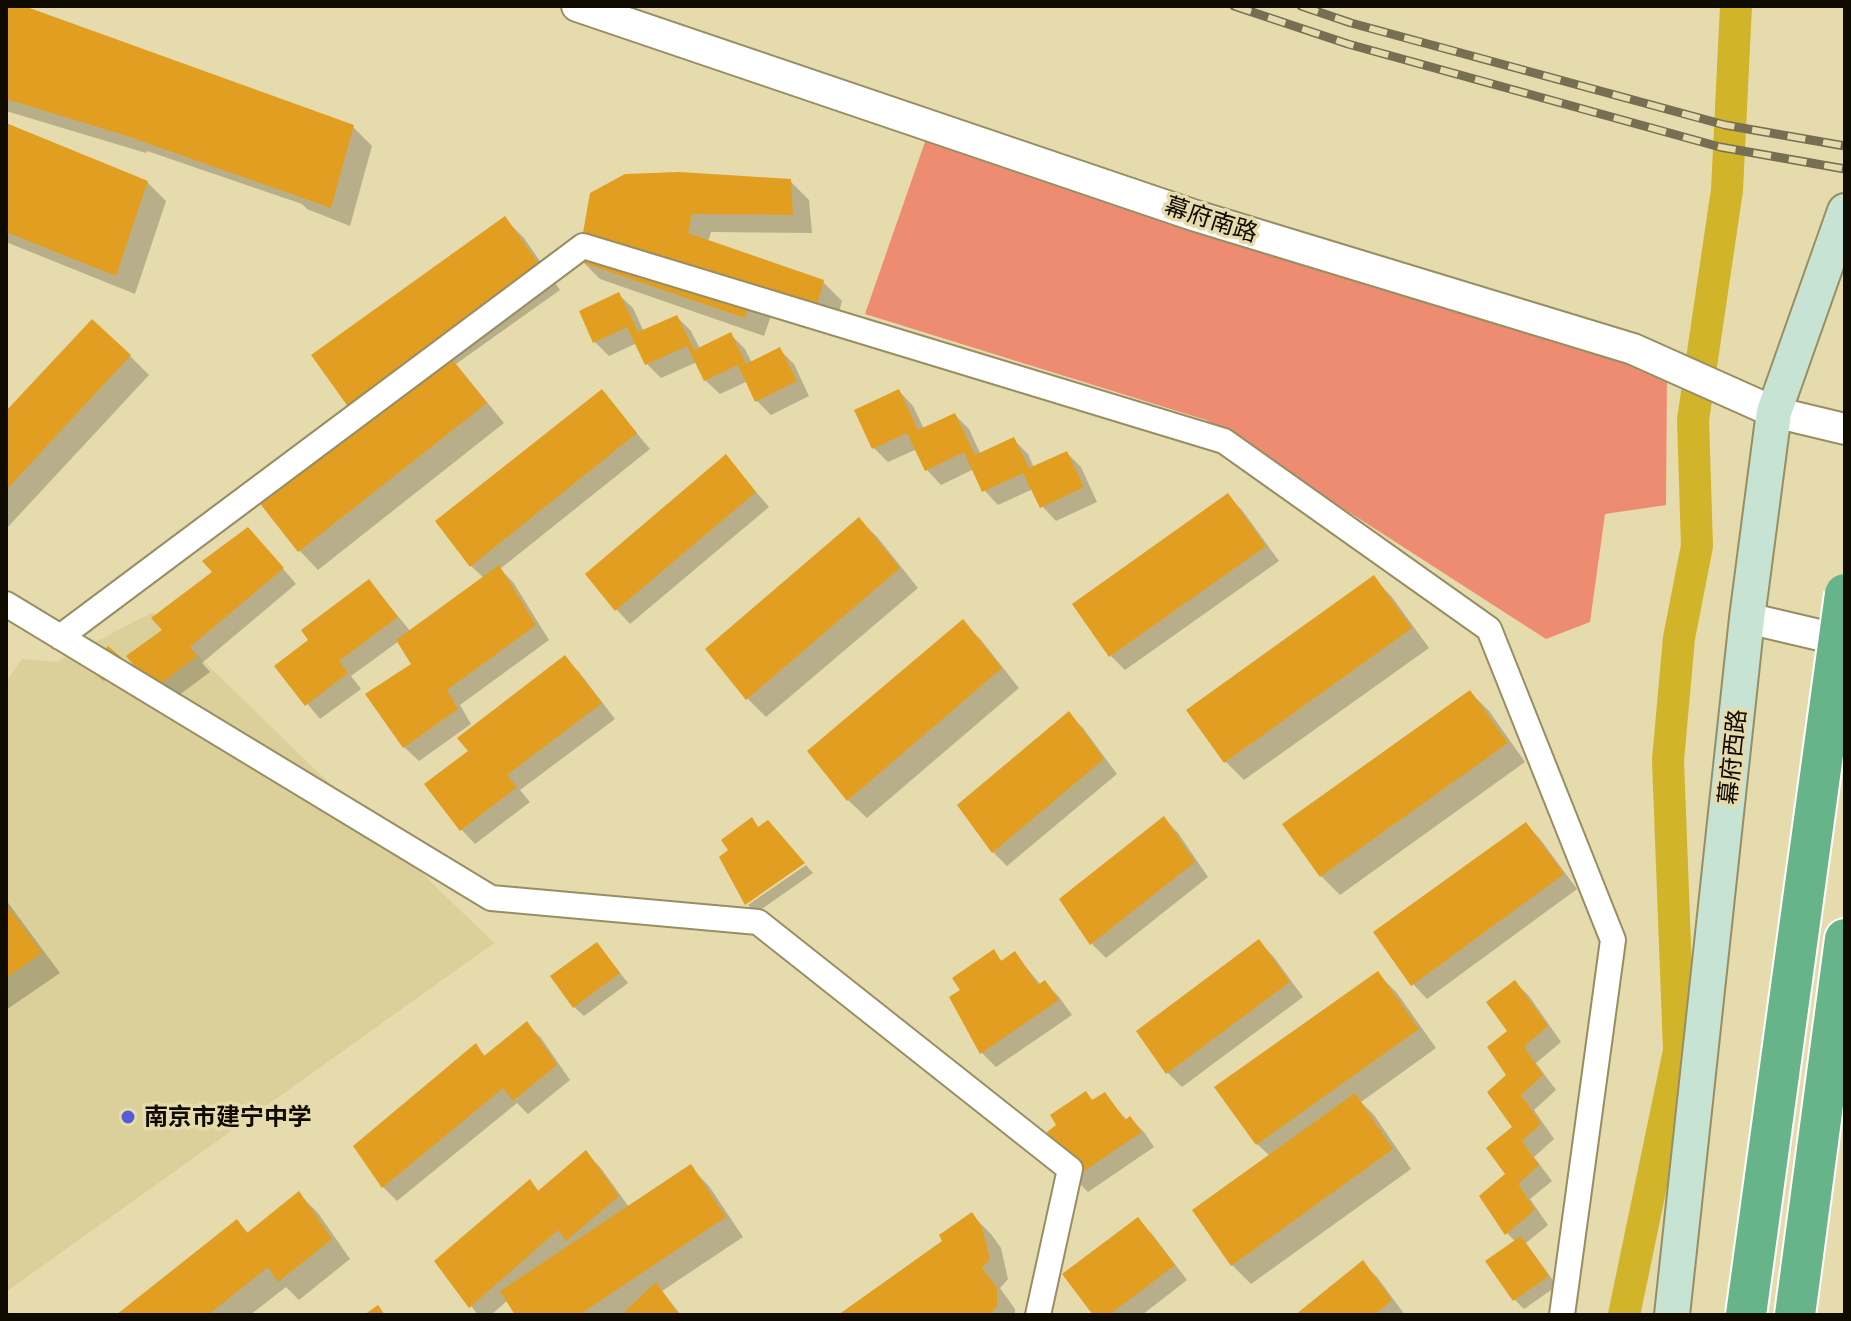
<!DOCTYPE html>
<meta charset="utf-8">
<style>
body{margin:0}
#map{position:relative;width:1851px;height:1321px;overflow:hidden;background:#e6dbad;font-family:"Asap Condensed",sans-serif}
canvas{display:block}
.frame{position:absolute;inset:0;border:8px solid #0f0b00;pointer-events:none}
</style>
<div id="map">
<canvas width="1851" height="1321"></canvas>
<div class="frame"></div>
</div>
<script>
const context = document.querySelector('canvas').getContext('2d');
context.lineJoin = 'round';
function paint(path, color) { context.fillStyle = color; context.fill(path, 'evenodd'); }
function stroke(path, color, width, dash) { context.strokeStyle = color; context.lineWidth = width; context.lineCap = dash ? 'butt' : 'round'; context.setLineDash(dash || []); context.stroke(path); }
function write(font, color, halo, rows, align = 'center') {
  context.font = font + ' "Asap Condensed","Noto Sans SC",sans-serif'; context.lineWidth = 7; context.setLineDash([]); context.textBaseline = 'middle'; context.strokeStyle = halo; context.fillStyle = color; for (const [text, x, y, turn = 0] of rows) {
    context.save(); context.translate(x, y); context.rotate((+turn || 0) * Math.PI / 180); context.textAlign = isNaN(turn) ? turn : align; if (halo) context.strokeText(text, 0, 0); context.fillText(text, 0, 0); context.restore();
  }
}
const built = new Path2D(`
 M153,612L494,943L6,1292V682L22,659L57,662Z`);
const green = new Path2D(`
 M926,139L1667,376L1666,505L1605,514L1590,622L1546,639L1206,420L865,314Z`);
const shadow = new Path2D(`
 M6,6H18L353,127L372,146L350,226L307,209L302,204L147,151L146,153L6,111Z
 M6,126L147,182L166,201L135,294L6,242Z
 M626,176L790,181L809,200L812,233L711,232L708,242L823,282L842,301L835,327L772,313L764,336L600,279L581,260Z
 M505,219L524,238L560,290L456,364L504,423L318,570L300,551L261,502L364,421Z
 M618,294L633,308L644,332L677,317L691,331L700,349L731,335L745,349L752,363L779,349L794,364L809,396L771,415L756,400L748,381L720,394L705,380L697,362L661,378L647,364L637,343L609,356L595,342Z
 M130,356L149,375L6,529V414Z
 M899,391L913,406L924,429L955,415L969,429L981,455L1013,439L1028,454L1034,468L1067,453L1081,467L1097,502L1056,521L1042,506L1033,489L998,505L984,490L974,469L941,485L927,470L917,449L888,462L874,448Z
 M602,392L650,449L500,569L513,582L549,640L460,705L471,724L419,761L404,747L414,665L399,641L351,676L361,689L320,719L277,667L311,641L369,581L411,632L484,578L471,566Z
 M726,457L769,507L630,624L616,609Z
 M1227,495L1242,510L1279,561L1125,670L1111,656Z
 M859,519L878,538L918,588L766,717L747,698Z
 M262,544L296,584L202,663L210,672L170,702L129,656L165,631Z
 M1373,578L1392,597L1429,648L1244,780L1225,761Z
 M962,621L981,640L1019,688L867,818L848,800Z
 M565,658L579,672L615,719L520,790L530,802L475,844L461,829L471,751Z
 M1470,692L1489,711L1525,762L1340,895L1321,876Z
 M1069,714L1083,728L1117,774L1007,866L993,852L959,806Z
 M1164,818L1178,833L1208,877L1106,958L1091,943Z
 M1526,824L1540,839L1577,889L1427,999L1413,984Z
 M806,865L813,873L756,913L748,905Z
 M6,900L60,973L6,1010Z
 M1259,942L1273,956L1303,997L1182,1087L1168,1073L1139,1031Z
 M597,944L628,983L584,1016L574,1007Z
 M993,952L1003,962L1015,954L1041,985L1045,982L1059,997L1072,1015L996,1067L982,1053L963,990Z
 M1378,974L1397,993L1436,1048L1361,1102L1374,1115L1411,1169L1251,1284L1232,1265L1270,1156L1257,1144Z
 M1515,982L1529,996L1561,1042L1536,1063L1556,1090L1534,1110L1554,1139L1534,1157L1552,1181L1530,1199L1548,1225L1526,1243L1557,1286L1524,1309L1515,1300L1516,1242L1507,1233V1175L1514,1127L1509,1076V1031Z
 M527,1024L541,1038L570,1080L528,1114L517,1103L397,1201L383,1187L476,1046L486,1057Z
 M1104,1095L1127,1120L1130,1118L1144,1132L1154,1147L1088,1192L1074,1178L1059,1126Z
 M586,1153L600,1167L629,1207L690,1167L709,1186L743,1237L662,1291L681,1315H518L508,1300L491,1315H478L437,1261L530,1182L540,1192Z
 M299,1194L318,1213L350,1259L299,1300L286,1287L250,1315H119L237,1221L249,1234Z
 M972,1215L991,1234L1001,1248L1008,1279L1000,1288L1015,1309V1315H841L945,1241Z
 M1138,1220L1152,1234L1187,1280L1142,1315H1095Z
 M1362,1263L1377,1277L1405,1315H1298Z`);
const canal = new Path2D(`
 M1624,1315L1679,1051L1668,760L1679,638L1697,546L1693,420L1727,190L1736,6`);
const building = new Path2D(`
 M6,6H24L354,125L331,208L127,136L6,99Z
 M6,123L148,181L116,276L6,232Z
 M679,172L791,179L793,215L692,214L688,233L824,280L816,309L753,295L745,318L578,261L590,193L625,174Z
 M505,216L543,270L349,408L311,355Z
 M619,292L638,332L677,315L694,350L731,332L746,364L780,347L797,381L755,402L738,365L704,381L687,346L645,365L627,327L593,343L579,311Z
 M92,319L131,355L6,490V411Z
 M447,353L487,403L298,552L258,501Z
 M602,389L637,433L470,567L435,521Z
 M899,389L918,430L955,413L975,455L1014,437L1029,468L1067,451L1084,487L1040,508L1023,473L982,492L964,452L925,471L907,433L872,449L854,410Z
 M726,454L756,492L615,611L585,574Z
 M1228,493L1266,546L1109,657L1072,604Z
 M859,517L900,568L746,700L705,649Z
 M248,527L284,568L190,647L197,656L154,689L126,656L162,630L151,618L212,572L202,561Z
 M499,565L536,625L447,690L458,709L403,748L365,694L411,664L396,640Z
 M1374,575L1412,628L1224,763L1186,710Z
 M369,579L398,617L339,661L348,673L305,706L274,666L308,640L301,630Z
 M963,619L1002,668L847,801L807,751Z
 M108,646L123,659L104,681L89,669Z
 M565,655L602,703L507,775L517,787L460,831L424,784L468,751L457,738Z
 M1470,690L1508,743L1320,877L1282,824Z
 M1069,711L1104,759L992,853L957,805Z
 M1164,816L1195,862L1090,945L1059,899Z
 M752,817L758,827L768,820L805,863L745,905L719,857L728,850L721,840Z
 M1526,822L1564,874L1411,986L1373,932Z
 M6,904L42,953L6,978Z
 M1259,939L1290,982L1166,1074L1136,1031Z
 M597,942L620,973L573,1008L550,976Z
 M994,949L1001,961L1015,951L1038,985L1045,980L1059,1000L980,1054L949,997L960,990L952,978Z
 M1378,971L1419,1029L1256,1145L1214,1087Z
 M1515,980L1548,1026L1524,1047L1543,1075L1521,1095L1541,1124L1522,1141L1539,1165L1518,1184L1535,1210L1505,1235L1479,1196L1505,1174L1486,1148L1512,1127L1487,1092L1506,1075L1487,1047L1507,1031L1486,1002Z
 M527,1021L557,1065L513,1101L503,1088L382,1188L353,1146L476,1043L484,1056Z
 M1086,1091L1092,1100L1105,1092L1125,1120L1130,1116L1142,1132L1072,1179L1047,1132L1056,1125L1050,1115Z
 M1355,1093L1393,1149L1231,1266L1192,1210Z
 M586,1150L619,1196L566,1241L558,1230L469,1308L434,1261L530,1179L538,1191Z
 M691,1164L726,1217L579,1315H515L500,1291Z
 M299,1191L332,1239L278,1282L268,1267L208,1315H116L237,1219L247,1233Z
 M972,1212L982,1227L990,1259L982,1268L997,1288V1306L990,1315H838L942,1241L939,1235Z
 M1138,1217L1175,1265L1109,1315H1093L1062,1274Z
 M1521,1236L1549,1276L1513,1301L1485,1261Z
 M1363,1260L1392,1300L1374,1315H1295Z
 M656,1282L679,1315H621Z
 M378,1305L385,1315H364Z`);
const minor = new Path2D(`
 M6,604L491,898L758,922L1070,1169L1038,1315
 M60,637L583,246L1224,441L1489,629L1613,940L1562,1315`);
const tertiary = new Path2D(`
 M577,6L1196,216L1633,349L1774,412L1845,429
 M1747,618L1845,641`);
const secondary = new Path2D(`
 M1672,1315L1747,618L1774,412L1845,211`);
const trunk = new Path2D(`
 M1795,1315L1845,939`);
const rail = new Path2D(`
 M1234,6L1348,44L1720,147L1845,169
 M1301,6L1351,23L1725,125L1845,146`);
const trunkBridge = new Path2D(`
 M1746,1315L1845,594`);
const markers = [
 [128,1117,8,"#565cd3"]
];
const streetNames = [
 ["幕府南路",1211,220,18],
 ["幕府西路",1733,757,-84]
];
const poiNames = [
 ["南京市建宁中学",144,1117]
];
paint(built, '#dcd09a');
paint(green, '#ee8c71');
paint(shadow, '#0003');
stroke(canal, '#d1b429', 32);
paint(building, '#e19e20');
stroke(minor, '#988e63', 28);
stroke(tertiary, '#988e63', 34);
stroke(secondary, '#988e63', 38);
stroke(trunk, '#fff', 44);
stroke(minor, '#fff', 24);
stroke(tertiary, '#fff', 30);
stroke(secondary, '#c6e3d4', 34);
stroke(trunk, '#67b48b', 40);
stroke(rail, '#776f53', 9);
stroke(rail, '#e6dbad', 6, [18]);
stroke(trunkBridge, '#fff', 44, []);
stroke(trunkBridge, '#67b48b', 40);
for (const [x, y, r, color] of markers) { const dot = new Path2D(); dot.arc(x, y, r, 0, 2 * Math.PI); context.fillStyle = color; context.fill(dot); stroke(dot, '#e6dbad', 3); }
write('24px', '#0f0b00', '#e6dbad', streetNames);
write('bold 24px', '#0f0b00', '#e6dbad', poiNames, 'left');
</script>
